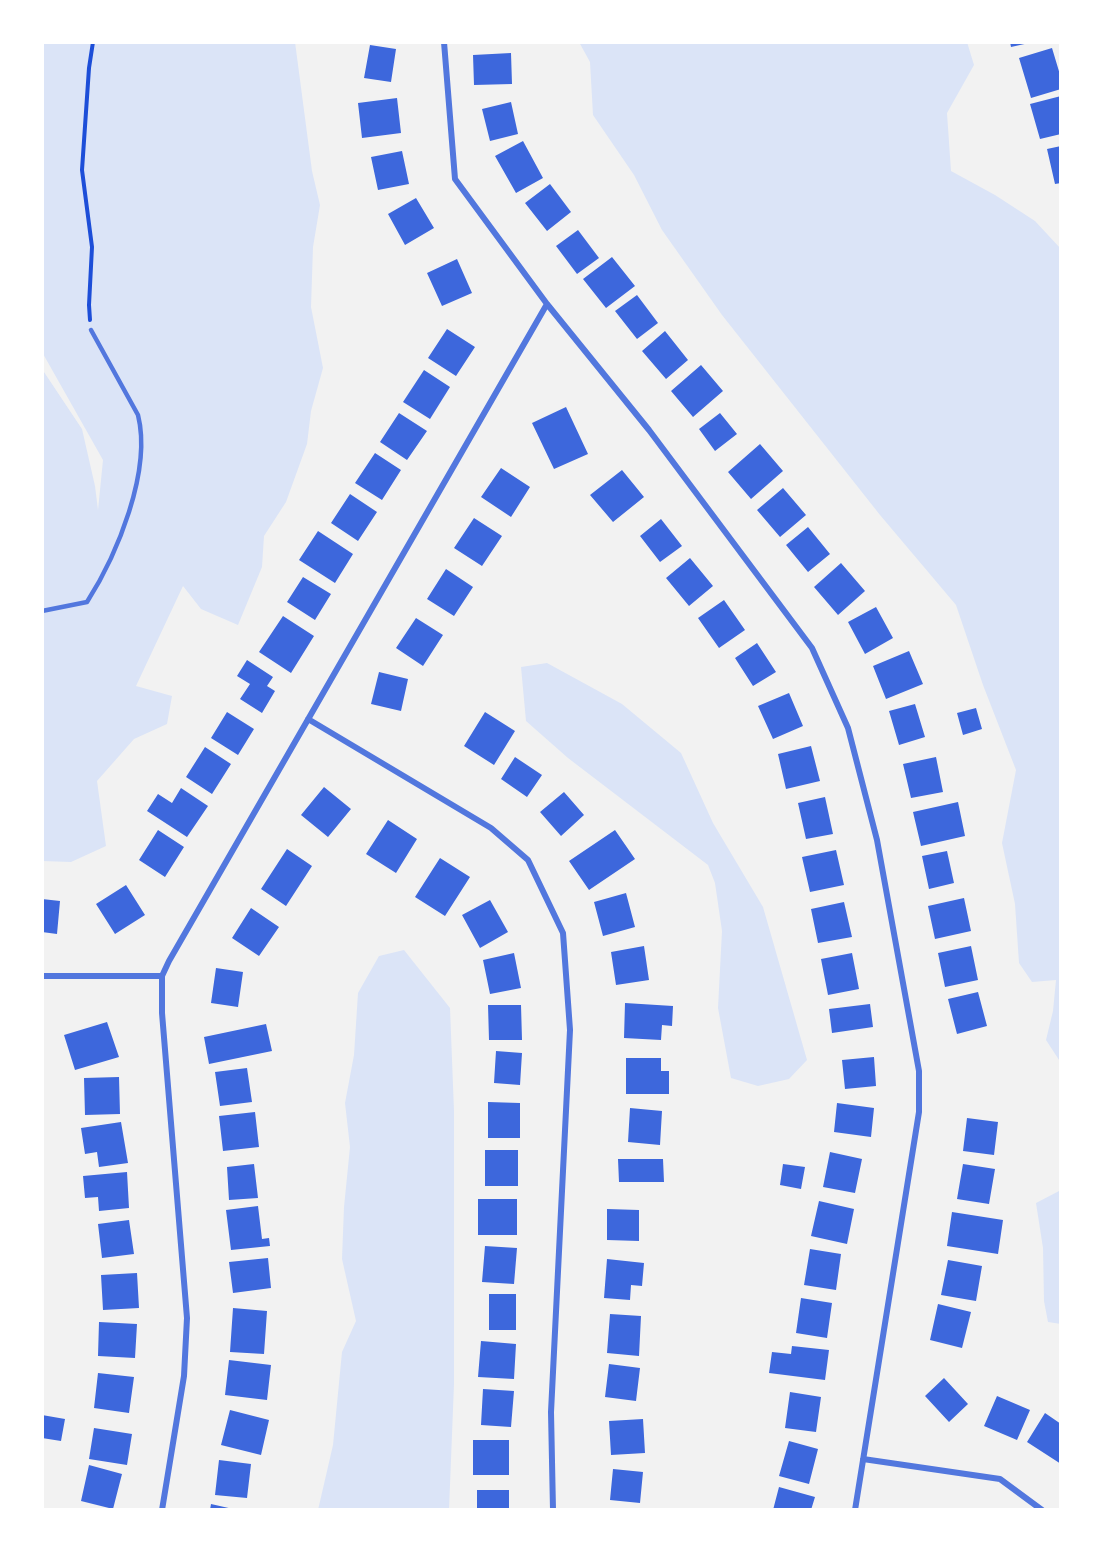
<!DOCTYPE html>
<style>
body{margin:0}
#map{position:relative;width:1103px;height:1552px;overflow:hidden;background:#f2f2f2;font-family:"Archivo Narrow",sans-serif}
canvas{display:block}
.frame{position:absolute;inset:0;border:44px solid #fff;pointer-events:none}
</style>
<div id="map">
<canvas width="1103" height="1552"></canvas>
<div class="frame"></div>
</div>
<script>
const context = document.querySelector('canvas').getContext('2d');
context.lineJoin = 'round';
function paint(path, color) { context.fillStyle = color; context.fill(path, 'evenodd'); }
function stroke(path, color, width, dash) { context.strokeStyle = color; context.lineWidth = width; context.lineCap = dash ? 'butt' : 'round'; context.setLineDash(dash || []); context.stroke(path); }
const green = new Path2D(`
 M42,42H295L312,171L320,205L313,247L311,307L323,368L311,411L307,444L286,502L264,536L262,567L238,625L201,609L183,586L136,686L172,696L167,724L134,739L97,781L106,846L71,862L42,861V369L82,429L95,486L98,510L103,460L42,352Z
 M579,42H967L974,65L947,113L951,171L995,195L1035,221L1061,249V1063L1046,1040L1053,1011L1056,980L1032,982L1019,963L1015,904L1002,843L1016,770L983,685L956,605L880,515L722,315L662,230L634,175L593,115L590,62Z
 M547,663L622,704L681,753L713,823L763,907L807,1060L789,1079L758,1086L731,1078L718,1008L722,931L715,883L708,865L568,758L526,721L521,667Z
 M404,950L450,1008L454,1111V1384L449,1510H318L333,1445L342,1352L356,1321L342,1259L344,1207L350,1147L345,1103L354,1055L358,993L379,956Z
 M1061,1190V1324L1048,1322L1044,1301L1043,1248L1036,1203Z`);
const building = new Path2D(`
 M1010,42H1029V43L1011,47Z
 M370,45L396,49L391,82L364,78Z
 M1052,48L1061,78V89L1031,98L1019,58Z
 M511,53L512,84L474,85L473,55Z
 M1061,96V134L1040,139L1030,104Z
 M397,98L401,133L362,138L358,103Z
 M511,102L518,134L490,141L482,109Z
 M523,141L543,178L516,193L495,156Z
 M1061,146V183L1055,184L1047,149Z
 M402,151L409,184L378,190L371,157Z
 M550,184L571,212L547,231L525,203Z
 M416,198L434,228L405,245L388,214Z
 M578,230L599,258L577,274L556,246Z
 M612,257L635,286L606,308L583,279Z
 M457,259L472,293L442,306L427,273Z
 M637,295L658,323L637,339L615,311Z
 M447,329L475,347L456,376L428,358Z
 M665,331L688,360L666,379L642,351Z
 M701,365L723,391L693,417L671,391Z
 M424,370L450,387L430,419L403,402Z
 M566,407L588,454L554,469L532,423Z
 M399,413L427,431L407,460L380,442Z
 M720,413L737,434L715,451L699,429Z
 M760,444L783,471L751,499L728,472Z
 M375,453L401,470L382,500L355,483Z
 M501,468L530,487L511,517L481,497Z
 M622,470L644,497L613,522L590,495Z
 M783,488L806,515L780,537L757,510Z
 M350,494L377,512L358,541L331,523Z
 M474,518L502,536L482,566L454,548Z
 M661,519L682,546L660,562L640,536Z
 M808,527L830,554L808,572L786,545Z
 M318,531L353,554L335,583L299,560Z
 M690,558L713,586L689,606L666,578Z
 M841,563L865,591L838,615L814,587Z
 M446,569L473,587L454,616L427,599Z
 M303,577L331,594L315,620L287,602Z
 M724,600L745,630L719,648L698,618Z
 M876,607L893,638L865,654L848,622Z
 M283,616L314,636L291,673L259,652Z
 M416,618L443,635L423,666L396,648Z
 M757,643L776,672L753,686L735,658Z
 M909,651L923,684L886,699L873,666Z
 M247,660L273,677L267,686L275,691L262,713L240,699L250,684L237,676Z
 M379,672L408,679L401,711L371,704Z
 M789,693L803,726L773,739L758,706Z
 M915,704L925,737L899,745L889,711Z
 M976,708L982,729L963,735L957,713Z
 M227,712L254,729L238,755L211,738Z
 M485,712L515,731L494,765L464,746Z
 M811,746L820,781L786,789L778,754Z
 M205,747L231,764L212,794L186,777Z
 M515,757L542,775L527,797L501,779Z
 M936,757L943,792L911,798L903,764Z
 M324,787L351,809L328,837L301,815Z
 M181,788L208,806L187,837L147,811L158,794L172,803Z
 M564,792L584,815L561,836L540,812Z
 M825,797L833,834L806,839L798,803Z
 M958,802L965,836L921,846L913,812Z
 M388,820L417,839L396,873L366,854Z
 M158,830L184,847L165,877L139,860Z
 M615,830L635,859L589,890L569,861Z
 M287,849L312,866L286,906L261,889Z
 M836,850L844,885L810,892L802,857Z
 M947,851L954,883L929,889L922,856Z
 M440,858L470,877L445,916L415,897Z
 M126,885L145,915L115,934L96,904Z
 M626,893L635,927L603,936L594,902Z
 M964,898L971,931L935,939L928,906Z
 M42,899L60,901L57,934L42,932Z
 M490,900L508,932L480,948L462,915Z
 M844,902L852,937L818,943L811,909Z
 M251,908L279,927L259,956L232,938Z
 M644,946L649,980L616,985L611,952Z
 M971,946L978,980L945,987L938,953Z
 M514,953L521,988L490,994L483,960Z
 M852,953L859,989L828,995L821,959Z
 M216,968L243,972L238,1007L211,1003Z
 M978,992L987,1026L957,1034L948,999Z
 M625,1003L673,1006L672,1026L662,1025L661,1040L624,1038Z
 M870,1004L873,1027L832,1033L829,1009Z
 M488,1005H521L522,1040H489Z
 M107,1022L119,1057L75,1070L64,1035Z
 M266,1024L272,1051L209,1064L204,1037Z
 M496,1051L522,1053L520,1085L494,1083Z
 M874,1057L876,1086L845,1089L842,1060Z
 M626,1058H661V1071H669V1094H626Z
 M247,1068L252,1102L220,1106L215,1072Z
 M119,1077L120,1114L85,1115L84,1078Z
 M488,1102L520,1103V1138H488Z
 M837,1103L874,1108L871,1137L834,1132Z
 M630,1108L662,1111L660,1145L628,1142Z
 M255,1112L259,1147L223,1151L219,1116Z
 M967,1118L998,1122L994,1155L963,1151Z
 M121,1122L128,1163L99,1167L97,1152L85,1154L81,1128Z
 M485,1150H518V1186H485Z
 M830,1152L862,1159L855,1193L823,1187Z
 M618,1159H663L664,1182H619Z
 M254,1164L258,1198L229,1200L227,1167Z
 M783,1164L805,1167L801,1189L780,1185Z
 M963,1164L995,1169L989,1204L957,1199Z
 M127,1172L129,1208L99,1211L98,1197L85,1198L83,1176Z
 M478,1199H517V1235H478Z
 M819,1201L854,1209L847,1244L811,1236Z
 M258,1206L262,1239L269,1238L270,1246L231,1250L226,1210Z
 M607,1209L639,1210V1241L607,1240Z
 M952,1212L1003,1220L998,1254L947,1246Z
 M129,1220L134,1254L102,1258L98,1224Z
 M485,1246L517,1248L514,1284L482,1282Z
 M810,1249L841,1254L836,1290L804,1285Z
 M268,1258L271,1288L233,1293L229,1262Z
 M607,1259L644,1263L642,1286L631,1285L630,1300L604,1298Z
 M948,1260L982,1266L976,1301L941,1295Z
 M137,1273L139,1308L103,1310L101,1275Z
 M489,1294H516V1330H489Z
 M801,1298L832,1303L827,1338L796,1333Z
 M938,1304L971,1312L962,1348L930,1340Z
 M233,1308L267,1311L264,1354L230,1352Z
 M610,1314L641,1316L639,1356L607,1353Z
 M99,1322L137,1324L135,1358L98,1356Z
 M481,1341L516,1344L514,1379L478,1377Z
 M792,1346L829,1350L825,1380L769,1373L772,1352L791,1354Z
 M229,1360L271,1365L267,1400L225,1395Z
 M609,1364L640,1368L636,1401L605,1397Z
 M98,1373L134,1377L129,1413L94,1408Z
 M944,1378L968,1404L949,1422L925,1396Z
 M483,1389L514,1391L511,1427L481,1425Z
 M790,1392L821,1397L816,1432L785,1428Z
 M997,1396L1030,1410L1017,1440L984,1426Z
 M230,1410L269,1420L261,1455L221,1445Z
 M1045,1413L1061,1424V1464L1027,1442Z
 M42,1415L65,1419L61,1441L42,1438Z
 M643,1419L645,1453L611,1455L609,1421Z
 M94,1428L132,1434L127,1465L89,1459Z
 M473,1440H509V1475H473Z
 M789,1441L818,1449L809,1484L779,1476Z
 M219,1460L251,1464L247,1498L215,1495Z
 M89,1465L122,1474L113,1509L81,1501Z
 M613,1469L643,1472L640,1503L610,1500Z
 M779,1487L815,1497L811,1510H773Z
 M477,1490H509V1510H477Z
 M211,1504L233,1509V1510H210Z`);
const path = new Path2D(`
 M90,320L89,305L92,247L82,170L89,68L93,42`);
const service = new Path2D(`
 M42,611L87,602C117,555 152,471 138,415L91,330`);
const minor = new Path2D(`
 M444,42L455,179L547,304L649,430L812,648L848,728L877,840L919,1071V1112L855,1510
 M308,719L491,828L528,860L563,933L570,1030L551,1412L553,1510
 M42,976H162
 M863,1459L1000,1479L1042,1510
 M162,1510L184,1376L187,1318L162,1013V976L169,961L547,304`);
paint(green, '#dbe4f7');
paint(building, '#3d67dc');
stroke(path, '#1d4ed8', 4);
stroke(service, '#5277de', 4.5);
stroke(minor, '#5277de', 6);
</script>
